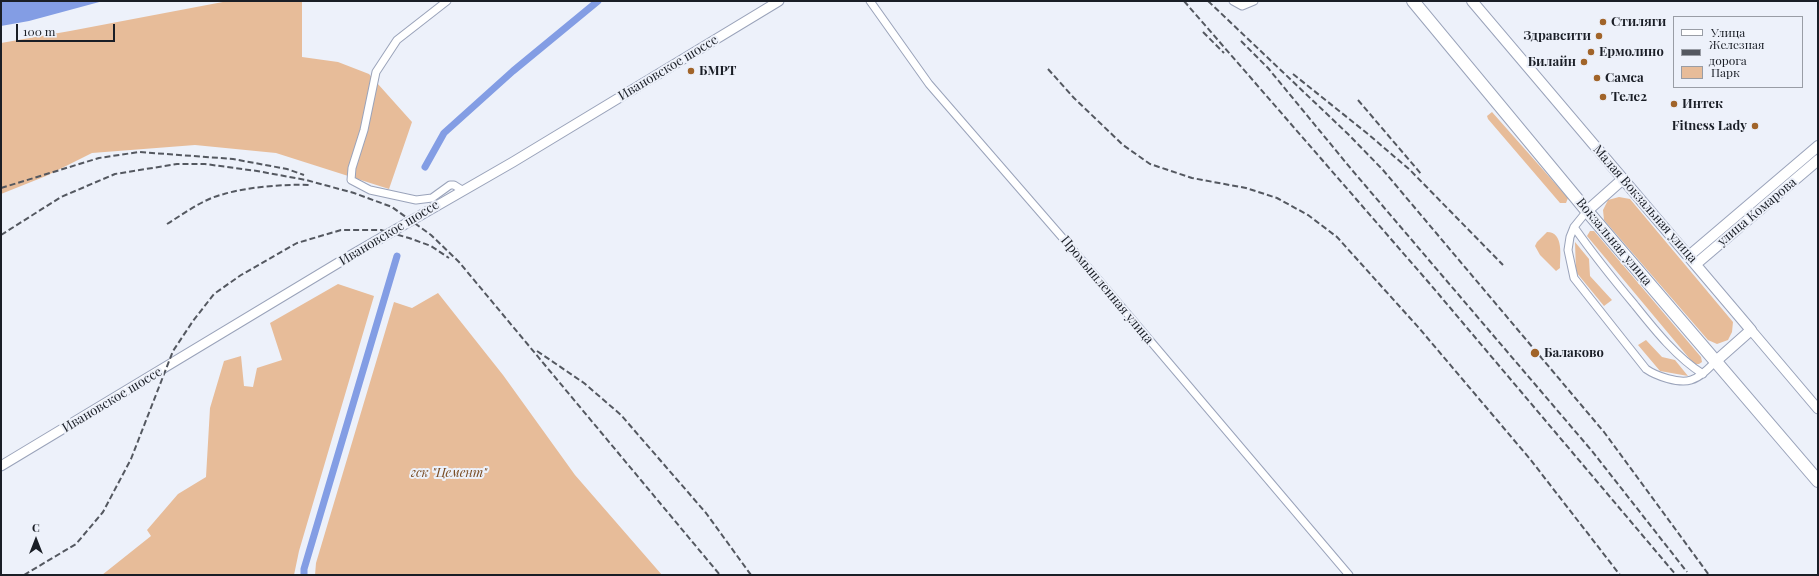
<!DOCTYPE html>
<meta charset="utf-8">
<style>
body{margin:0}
#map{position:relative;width:1819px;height:576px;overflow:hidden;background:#edf1fa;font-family:"Playfair Display",serif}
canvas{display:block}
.frame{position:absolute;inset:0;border:2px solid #1a1e26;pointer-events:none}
.legend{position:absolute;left:1673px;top:16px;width:130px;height:72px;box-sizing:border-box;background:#edf1fa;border:1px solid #999da5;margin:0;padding:5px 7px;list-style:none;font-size:12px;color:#1a1e26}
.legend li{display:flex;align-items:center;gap:8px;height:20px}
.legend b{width:20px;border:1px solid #999da5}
.north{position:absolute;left:16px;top:520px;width:40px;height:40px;-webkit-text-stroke:3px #edf1fa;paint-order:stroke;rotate:0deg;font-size:11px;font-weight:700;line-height:16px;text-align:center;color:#1a1e26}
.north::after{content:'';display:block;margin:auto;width:14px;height:18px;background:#1a1e26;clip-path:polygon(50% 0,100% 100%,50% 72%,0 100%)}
.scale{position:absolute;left:16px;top:24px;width:99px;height:18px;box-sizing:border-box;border:2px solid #1a1e26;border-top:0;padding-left:5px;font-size:12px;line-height:14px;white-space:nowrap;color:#1a1e26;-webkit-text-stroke:3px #edf1fa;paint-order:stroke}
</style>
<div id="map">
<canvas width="1819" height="576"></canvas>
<div class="frame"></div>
<ul class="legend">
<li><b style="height:5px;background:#fff"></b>Улица</li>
<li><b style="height:5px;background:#545860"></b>Железная дорога</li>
<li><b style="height:11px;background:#e7bc99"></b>Парк</li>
</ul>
<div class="north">С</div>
<div class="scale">100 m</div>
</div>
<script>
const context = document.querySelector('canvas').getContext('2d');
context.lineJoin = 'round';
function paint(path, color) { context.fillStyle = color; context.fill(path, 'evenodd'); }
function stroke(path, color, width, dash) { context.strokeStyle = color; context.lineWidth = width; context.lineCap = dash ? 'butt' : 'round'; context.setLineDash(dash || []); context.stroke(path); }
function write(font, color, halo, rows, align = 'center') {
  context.font = font + ' "Playfair Display",serif'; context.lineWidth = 4; context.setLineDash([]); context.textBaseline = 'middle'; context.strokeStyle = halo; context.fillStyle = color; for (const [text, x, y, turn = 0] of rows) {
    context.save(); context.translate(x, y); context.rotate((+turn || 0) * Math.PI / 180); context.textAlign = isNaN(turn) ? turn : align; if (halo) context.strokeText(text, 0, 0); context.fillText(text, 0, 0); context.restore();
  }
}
const green = new Path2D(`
 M228,1H302V57L338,62L369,74L412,122L389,189L276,153L195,145L92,153L46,176L1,194V43L70,31Z
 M1492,112L1568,198L1566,203H1560L1488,119L1487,116Z
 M1619,197L1630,199L1733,322L1732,332L1728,340L1717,344L1708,340L1604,220L1603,210L1608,200Z
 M1590,231H1594L1701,357L1702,362L1699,364H1694L1587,236Z
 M1547,232C1564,232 1560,256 1560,268L1556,271L1540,255L1535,246L1537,242Z
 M1575,242L1589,259L1590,276L1612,300L1604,306L1576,272Z
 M338,284L374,296L299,551L294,575H102L151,536L147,530L178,494L206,477L210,408L224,361L241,356L244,386L253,387L257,368L282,360L270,323Z
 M438,293L503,375L575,475L662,575H315L316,563L394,302L412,308Z
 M1646,340L1662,357L1675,360L1688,376L1660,371L1638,345Z`);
const water = new Path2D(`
 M1,1H103L29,21L1,26Z`);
const canal = new Path2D(`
 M425,167L444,133L513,71L598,1
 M304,575V569L397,256`);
const minor = new Path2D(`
 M447,1L397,40L376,72L364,130L352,168L351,180L370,190L416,200L432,198L450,185H454L462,190
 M870,1L929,84L1080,258L1349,575
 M1233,1L1242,6L1254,1
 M1587,211L1574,227L1570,237L1568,250L1574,278L1646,369C1656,376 1679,384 1691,380C1701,377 1709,368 1716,361
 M1574,227C1593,254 1613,279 1634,304C1654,329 1676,357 1703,374`);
const tertiary = new Path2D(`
 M1751,330L1818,409
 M1,466L348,257L513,162L779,1`);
const secondary = new Path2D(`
 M1472,1L1751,330L1716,361
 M1587,211L1623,179
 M1690,255L1818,146
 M1696,264L1818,160`);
const trunk = new Path2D(`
 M1413,1L1587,211L1818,481`);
const rail = new Path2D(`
 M1184,1L1430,284L1676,575
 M1208,1L1348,134L1383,170L1604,432L1709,575
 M1203,32L1224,53
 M1241,41L1268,68L1352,170L1592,451L1687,572
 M1048,69L1074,98L1123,145L1150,164L1192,178L1246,188L1277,198L1308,215L1337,237L1419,328L1530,459L1620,575
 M1293,74L1368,134L1410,170L1503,265
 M1358,100L1422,175
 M1,188L99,158L139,152L233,159L287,169L304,175
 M167,224C185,213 203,199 224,194C247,187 285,184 309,185
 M1,235L61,197L115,174L177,164H205L257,171L306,180L354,193L392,207L431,235L459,262L720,575
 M537,351L584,383L621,415L706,513L751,575
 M24,575L76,544L103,512L131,459L173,351L193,321L214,294L241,275L297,243L341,230H381L409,238L431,246L449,258`);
const markers = [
 [1603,22,4,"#a16429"],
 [1599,36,4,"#a16429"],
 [1591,52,4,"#a16429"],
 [1584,62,4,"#a16429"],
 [691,71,4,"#a16429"],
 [1597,78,4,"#a16429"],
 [1603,97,4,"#a16429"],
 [1674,104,4,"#a16429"],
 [1755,126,4,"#a16429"],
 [1535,353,5,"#a16429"]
];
const poiNames = [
 ["Стиляги",1611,22],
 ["Здравсити",1591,36,"right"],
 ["Ермолино",1599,52],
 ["Билайн",1576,62,"right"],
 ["БМРТ",699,71],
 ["Самса",1605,78],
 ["Теле2",1611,97],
 ["Интек",1682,104],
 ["Fitness Lady",1747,126,"right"],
 ["Балаково",1544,353]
];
const streetNames = [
 ["Ивановское шоссе",668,68,-31],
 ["Малая Вокзальная улица",1645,204,49],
 ["улица Комарова",1757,212,-40],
 ["Ивановское шоссе",389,233,-31],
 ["Вокзальная улица",1614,242,50],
 ["Промышленная улица",1107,290,50],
 ["Ивановское шоссе",112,400,-31]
];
const parkNames = [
 ["гск \"Цемент\"",449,473]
];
paint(green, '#e7bc99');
paint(water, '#839de4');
stroke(canal, '#839de4', 7);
stroke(minor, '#9aa3ba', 9);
stroke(tertiary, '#9aa3ba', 11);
stroke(secondary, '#9aa3ba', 12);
stroke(trunk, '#9aa3ba', 14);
stroke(minor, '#fff', 7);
stroke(tertiary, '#fff', 9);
stroke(secondary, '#fff', 10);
stroke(trunk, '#fff', 12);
stroke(rail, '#545860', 2, [6, 3]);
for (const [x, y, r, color] of markers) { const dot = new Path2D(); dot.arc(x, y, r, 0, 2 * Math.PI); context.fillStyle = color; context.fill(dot); stroke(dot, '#edf1fa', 1.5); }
write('bold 13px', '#1a1e26', '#edf1fa', poiNames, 'left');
write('13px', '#1a1e26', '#edf1fa', streetNames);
write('italic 13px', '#784b22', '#edf1fa', parkNames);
</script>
